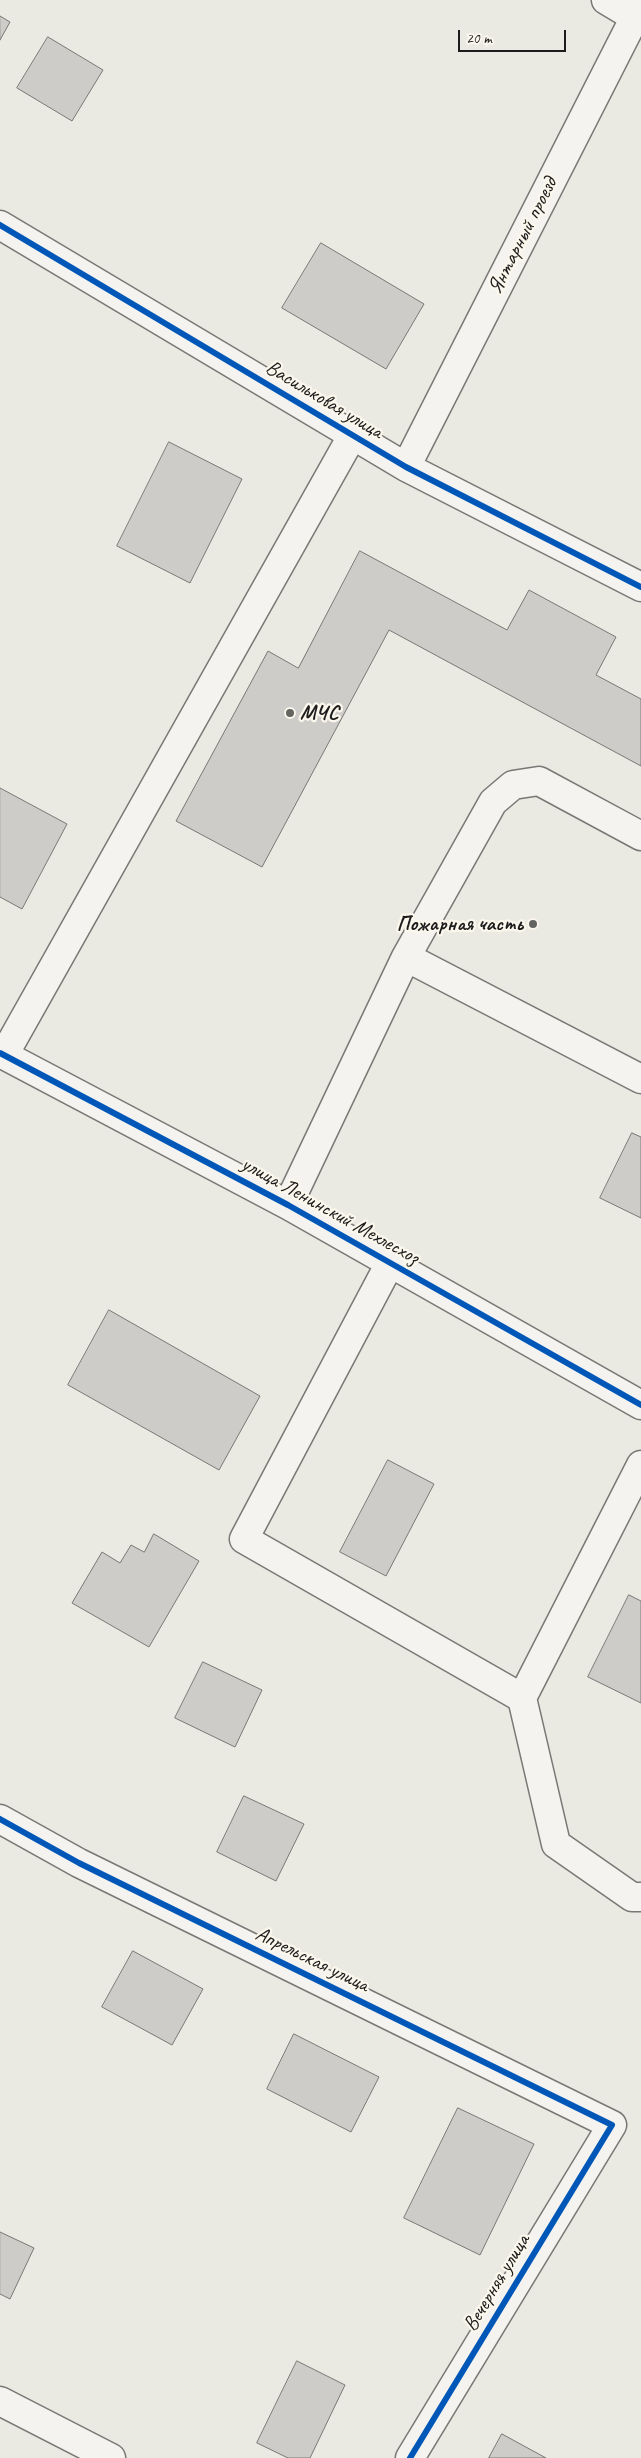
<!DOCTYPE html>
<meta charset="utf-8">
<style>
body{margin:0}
#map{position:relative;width:641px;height:2458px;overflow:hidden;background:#eae9e2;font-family:Caveat,sans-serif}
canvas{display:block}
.scale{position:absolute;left:458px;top:30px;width:108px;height:22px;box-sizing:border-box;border:2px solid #1c1c1c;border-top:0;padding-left:6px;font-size:15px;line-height:18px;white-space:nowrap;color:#1c1c1c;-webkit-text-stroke:4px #fbf7ec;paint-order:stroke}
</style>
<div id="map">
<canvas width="641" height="2458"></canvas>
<div class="scale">20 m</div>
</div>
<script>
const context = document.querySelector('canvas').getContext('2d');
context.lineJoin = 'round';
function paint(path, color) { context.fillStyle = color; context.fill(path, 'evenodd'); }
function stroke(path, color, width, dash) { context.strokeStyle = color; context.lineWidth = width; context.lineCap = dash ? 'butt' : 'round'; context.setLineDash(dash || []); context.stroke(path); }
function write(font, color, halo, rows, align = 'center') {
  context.font = font + ' Caveat,sans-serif'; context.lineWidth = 4.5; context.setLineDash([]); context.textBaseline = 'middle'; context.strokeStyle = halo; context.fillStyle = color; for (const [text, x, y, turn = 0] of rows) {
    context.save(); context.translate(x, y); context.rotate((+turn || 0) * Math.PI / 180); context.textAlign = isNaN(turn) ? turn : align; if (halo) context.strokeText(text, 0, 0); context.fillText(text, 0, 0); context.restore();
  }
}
const building = new Path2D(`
 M0,16L10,22L0,40Z
 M48,37L103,70L72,121L17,88Z
 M321,243L424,304L386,369L282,308Z
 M169,442L242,479L190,583L117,546Z
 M360,551L507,630L529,590L616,637L596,675L641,699V766L389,630L262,867L176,821L268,651L298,668Z
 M0,788L67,824L22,909L0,897Z
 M632,1133L641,1137V1218L600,1198Z
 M109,1310L260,1396L219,1470L68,1385Z
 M388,1460L434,1484L386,1576L340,1552Z
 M154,1534L199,1561L149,1647L72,1603L102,1552L120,1563L131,1545L144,1552Z
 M629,1595L641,1601V1703L588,1677Z
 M203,1662L262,1690L235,1747L175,1718Z
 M244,1796L304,1824L276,1881L217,1852Z
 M133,1951L203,1989L172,2045L102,2007Z
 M294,2034L379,2077L351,2132L267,2089Z
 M458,2108L534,2144L480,2255L404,2218Z
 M0,2232L34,2248L10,2299L0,2294Z
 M297,2361L345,2385L310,2458H288L257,2443Z
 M502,2434L546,2458H489Z`);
const minor = new Path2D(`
 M606,0L641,21
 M0,225L406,467L641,587
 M406,467L641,5
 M406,957L641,1079
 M0,1053L288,1205L641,1405
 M4,1055L352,436
 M288,1205L406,957L493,802L513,785L539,781L641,836
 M390,1263L244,1539L522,1698L641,1465
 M522,1698L556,1844L632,1897H641
 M0,1819L79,1863L612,2125L410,2458
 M0,2401L111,2458`);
const cycleway = new Path2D(`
 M0,225L406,467L641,587
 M0,1053L288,1205L641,1405
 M0,1819L79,1863L612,2125L410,2458`);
const markers = [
 [290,713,5,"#646461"],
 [533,924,5,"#646461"]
];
const streetNames = [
 ["Янтарный проезд",523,236,-63],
 ["Васильковая улица",324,400,31],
 ["улица Ленинский Мехлесхоз",330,1211,29],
 ["Апрельская улица",312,1960,26],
 ["Вечерняя улица",497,2283,-59]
];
const poiNames = [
 ["МЧС",300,713],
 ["Пожарная часть",523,924,"right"]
];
paint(building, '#cdccc8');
stroke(building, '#797875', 1);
stroke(minor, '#797875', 31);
stroke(minor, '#f4f3ef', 28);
stroke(cycleway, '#0057b8', 6);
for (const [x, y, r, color] of markers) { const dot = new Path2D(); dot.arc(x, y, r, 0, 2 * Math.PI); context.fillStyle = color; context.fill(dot); stroke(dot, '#fbf7ec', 2); }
write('21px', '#1c1c1c', '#fbf7ec', streetNames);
write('bold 21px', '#1c1c1c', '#fbf7ec', poiNames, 'left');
</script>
